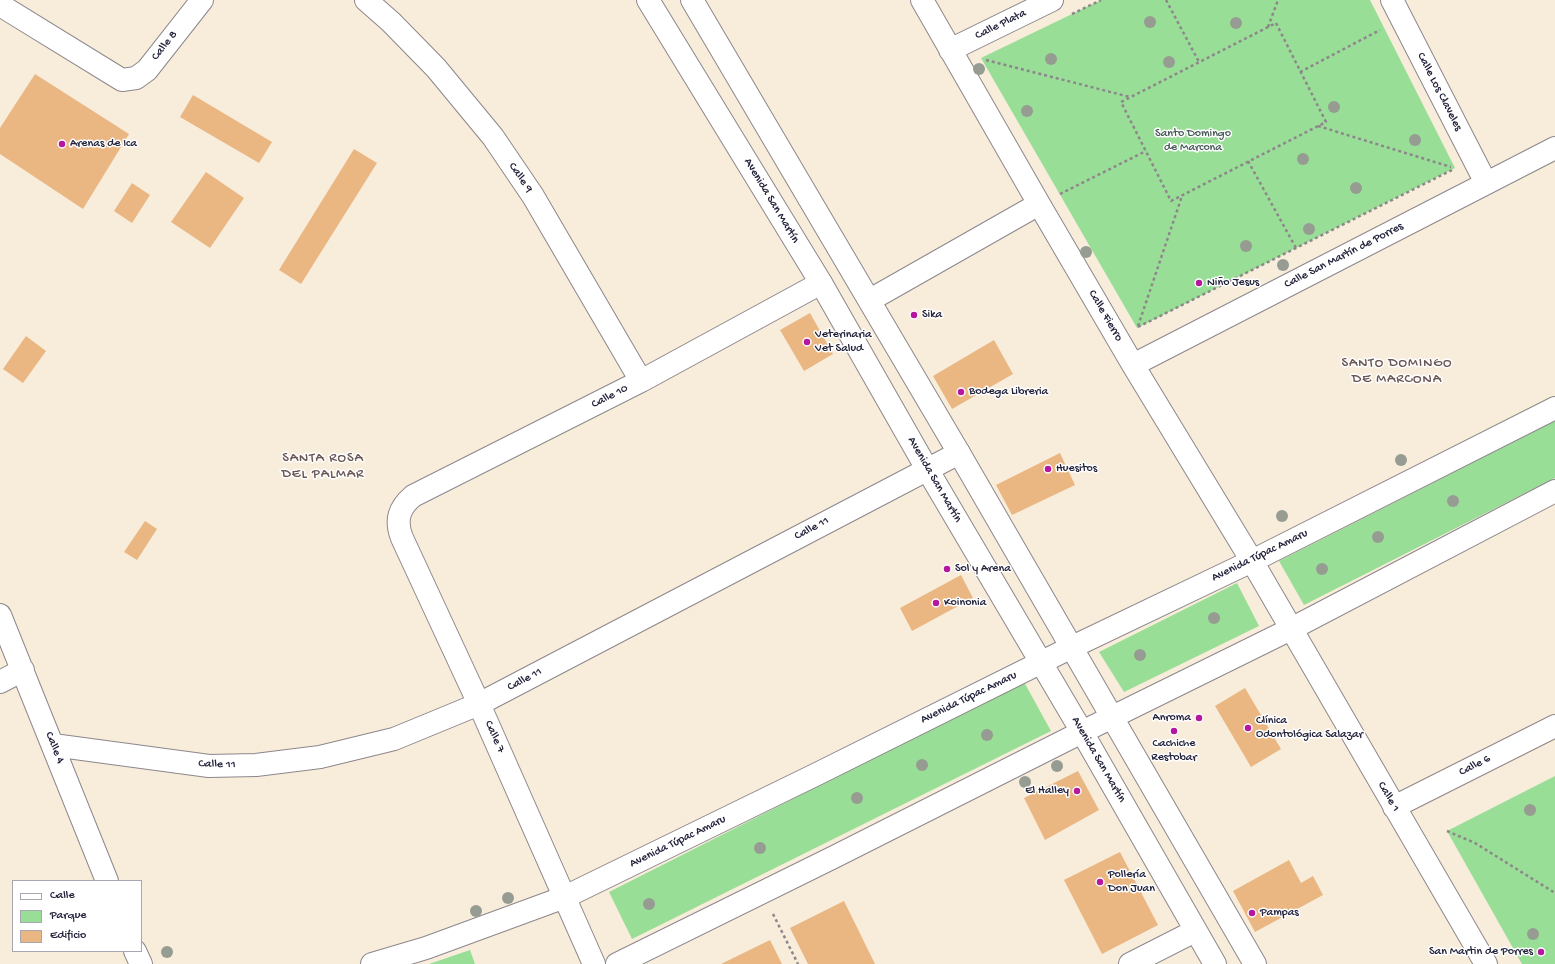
<!DOCTYPE html>
<meta charset="utf-8">
<style>
body{margin:0}
#map{position:relative;width:1555px;height:964px;overflow:hidden;background:#f8ecdb;font-family:"Gochi Hand",sans-serif}
canvas{display:block}
.legend{position:absolute;left:12px;top:880px;width:130px;height:72px;box-sizing:border-box;background:#fff;border:1px solid #a7a7b1;margin:0;padding:5px 7px;list-style:none;font-size:12px;color:#22223b}
.legend li{display:flex;align-items:center;gap:8px;height:20px}
.legend b{width:20px;border:1px solid #a7a7b1}
</style>
<div id="map">
<canvas width="1555" height="964"></canvas>
<ul class="legend">
<li><b style="height:5px;background:#fff"></b>Calle</li>
<li><b style="height:11px;background:#99de97"></b>Parque</li>
<li><b style="height:11px;background:#eab783"></b>Edificio</li>
</ul>
</div>
<script>
const context = document.querySelector('canvas').getContext('2d');
context.lineJoin = 'round';
function paint(path, color) { context.fillStyle = color; context.fill(path, 'evenodd'); }
function stroke(path, color, width, dash) { context.strokeStyle = color; context.lineWidth = width; context.lineCap = dash ? 'butt' : 'round'; context.setLineDash(dash || []); context.stroke(path); }
function write(font, color, halo, rows, align = 'center') {
  context.font = font + ' "Gochi Hand",sans-serif'; context.lineWidth = 3; context.setLineDash([]); context.textBaseline = 'middle'; context.strokeStyle = halo; context.fillStyle = color; for (const [text, x, y, turn = 0] of rows) {
    context.save(); context.translate(x, y); context.rotate((+turn || 0) * Math.PI / 180); context.textAlign = isNaN(turn) ? turn : align; if (halo) context.strokeText(text, 0, 0); context.fillText(text, 0, 0); context.restore();
  }
}
const green = new Path2D(`
 M1101,0H1370L1455,168L1137,328L981,58Z
 M1555,421V478L1304,605L1279,561Z
 M1237,583L1259,626L1124,692L1099,652Z
 M1024,682L1051,731L632,939L609,892Z
 M1555,776V964H1522L1447,831Z
 M470,950L475,964H429Z`);
const building = new Path2D(`
 M35,74L129,134L83,209L0,154V128Z
 M193,95L272,142L259,163L180,117Z
 M354,149L377,163L301,284L279,270Z
 M206,172L244,198L210,248L171,222Z
 M132,183L150,195L132,223L114,211Z
 M810,313L833,354L804,371L780,330Z
 M26,336L46,351L23,383L3,369Z
 M994,340L1013,374L952,409L933,376Z
 M1060,453L1075,485L1012,515L996,485Z
 M145,521L157,529L137,560L124,552Z
 M961,575L973,598L912,631L900,608Z
 M1245,688L1281,749L1251,767L1215,706Z
 M1078,771L1099,810L1045,840L1024,798Z
 M1120,852L1158,925L1102,954L1064,880Z
 M1289,860L1301,883L1313,876L1323,895L1255,932L1233,891Z
 M844,901L875,964H808L790,928Z
 M770,940L782,964H721Z`);
const path = new Path2D(`
 M1166,0L1199,62
 M1072,14L1101,0
 M1276,23L1326,122L1171,201L1121,102Z
 M1268,27L1278,0
 M986,60L1130,97
 M1300,72L1380,30
 M1318,126L1451,167
 M1248,161L1296,248
 M1060,194L1146,151
 M1138,326L1182,196
 M1138,327L1452,170
 M1447,831L1475,843L1555,893
 M773,914L798,964`);
const street = new Path2D(`
 M366,0L391,22L436,68L493,137L533,196L641,381
 M922,0L1039,204L1133,365L1252,561L1486,964
 M1392,0L1486,183
 M0,5L122,80L136,78L147,70L202,0
 M950,50L1052,0
 M870,300L1039,204
 M1133,365L1555,148
 M0,615L107,881
 M0,682L23,670
 M53,745L209,766L256,765L320,757L394,739L479,704L959,453
 M1394,807L1555,726
 M135,951L141,964
 M594,964L479,704L402,538C395,520 399,508 413,496L641,381L821,283
 M1130,964L1195,931`);
const secondary = new Path2D(`
 M648,0L821,283L927,469L1082,732L1215,964
 M692,0L959,453L1255,964
 M372,964L426,948L565,897L817,774L1066,650L1252,561L1555,408
 M617,964L834,857L1082,732L1291,629L1555,491`);
const trees = [
 [1150,22],
 [1236,23],
 [1051,59],
 [1169,62],
 [979,69],
 [1334,107],
 [1027,111],
 [1415,140],
 [1303,159],
 [1356,188],
 [1309,229],
 [1246,246],
 [1086,252],
 [1283,265],
 [1401,460],
 [1453,501],
 [1282,516],
 [1378,537],
 [1322,569],
 [1214,618],
 [1140,655],
 [987,735],
 [922,765],
 [1057,766],
 [1025,782],
 [857,798],
 [1530,810],
 [760,848],
 [508,898],
 [649,904],
 [476,911],
 [1533,934],
 [167,952]
];
const markers = [
 [62,144,4,"#b5179e"],
 [1199,283,4,"#b5179e"],
 [914,315,4,"#b5179e"],
 [807,342,4,"#b5179e"],
 [961,392,4,"#b5179e"],
 [1048,469,4,"#b5179e"],
 [947,569,4,"#b5179e"],
 [936,603,4,"#b5179e"],
 [1199,718,4,"#b5179e"],
 [1248,728,4,"#b5179e"],
 [1174,731,4,"#b5179e"],
 [1077,791,4,"#b5179e"],
 [1100,882,4,"#b5179e"],
 [1252,913,4,"#b5179e"],
 [1541,952,4,"#b5179e"]
];
const streetNames = [
 ["Calle Plata",1001,25,-26],
 ["Calle 8",165,46,-52],
 ["Calle Los Claveles",1439,92,63],
 ["Calle 9",520,178,56],
 ["Avenida San Martín",771,201,59],
 ["Calle San Martín de Porres",1344,256,-27],
 ["Calle Fierro",1105,316,60],
 ["Calle 10",610,397,-27],
 ["Avenida San Martín",934,480,60],
 ["Calle 11",812,529,-28],
 ["Avenida Túpac Amaru",1260,556,-26],
 ["Calle 11",525,680,-28],
 ["Avenida Túpac Amaru",969,698,-26],
 ["Calle 7",494,737,66],
 ["Calle 4",54,748,68],
 ["Avenida San Martín",1098,760,60],
 ["Calle 11",217,765,2],
 ["Calle 6",1475,766,-27],
 ["Calle 1",1388,797,60],
 ["Avenida Túpac Amaru",678,842,-26]
];
const parkNames = [
 ["Santo Domingo",1193,134],
 ["de Marcona",1193,148]
];
const poiNames = [
 ["Arenas de Ica",70,144],
 ["Niño Jesus",1207,283],
 ["Sika",922,315],
 ["Veterinaria",815,335],
 ["Vet Salud",815,349],
 ["Bodega Libreria",969,392],
 ["Huesitos",1056,469],
 ["Sol y Arena",955,569],
 ["Koinonia",944,603],
 ["Anroma",1191,718,"right"],
 ["Clínica",1256,721],
 ["Odontológica Salazar",1256,735],
 ["Cachiche",1174,744,"center"],
 ["Restobar",1174,758,"center"],
 ["El Halley",1069,791,"right"],
 ["Pollería",1108,875],
 ["Don Juan",1108,889],
 ["Pampas",1260,913],
 ["San Martin de Porres",1533,952,"right"]
];
const quarterNames = [
 ["SANTO DOMINGO",1397,364],
 ["DE MARCONA",1397,380],
 ["SANTA ROSA",323,459],
 ["DEL PALMAR",323,475]
];
paint(green, '#99de97');
paint(building, '#eab783');
stroke(street, '#8d878b', 24);
stroke(secondary, '#8d878b', 24);
stroke(path, '#8d878b', 2.5, [3, 3]);
stroke(street, '#fff', 22);
stroke(secondary, '#fff', 22);
context.fillStyle = '#969c92';
for (const [x, y] of trees) { context.beginPath(); context.arc(x, y, 6, 0, 2 * Math.PI); context.fill(); }
for (const [x, y, r, color] of markers) { const dot = new Path2D(); dot.arc(x, y, r, 0, 2 * Math.PI); context.fillStyle = color; context.fill(dot); stroke(dot, '#fff', 1.5); }
write('12px', '#22223b', '#fff', streetNames);
write('12px', '#465a57', '#fff', parkNames);
write('12px', '#22223b', '#fff', poiNames, 'left');
context.letterSpacing = '1px';
write('14px', '#685654', '#fff', quarterNames);
context.letterSpacing = '0px';
</script>
